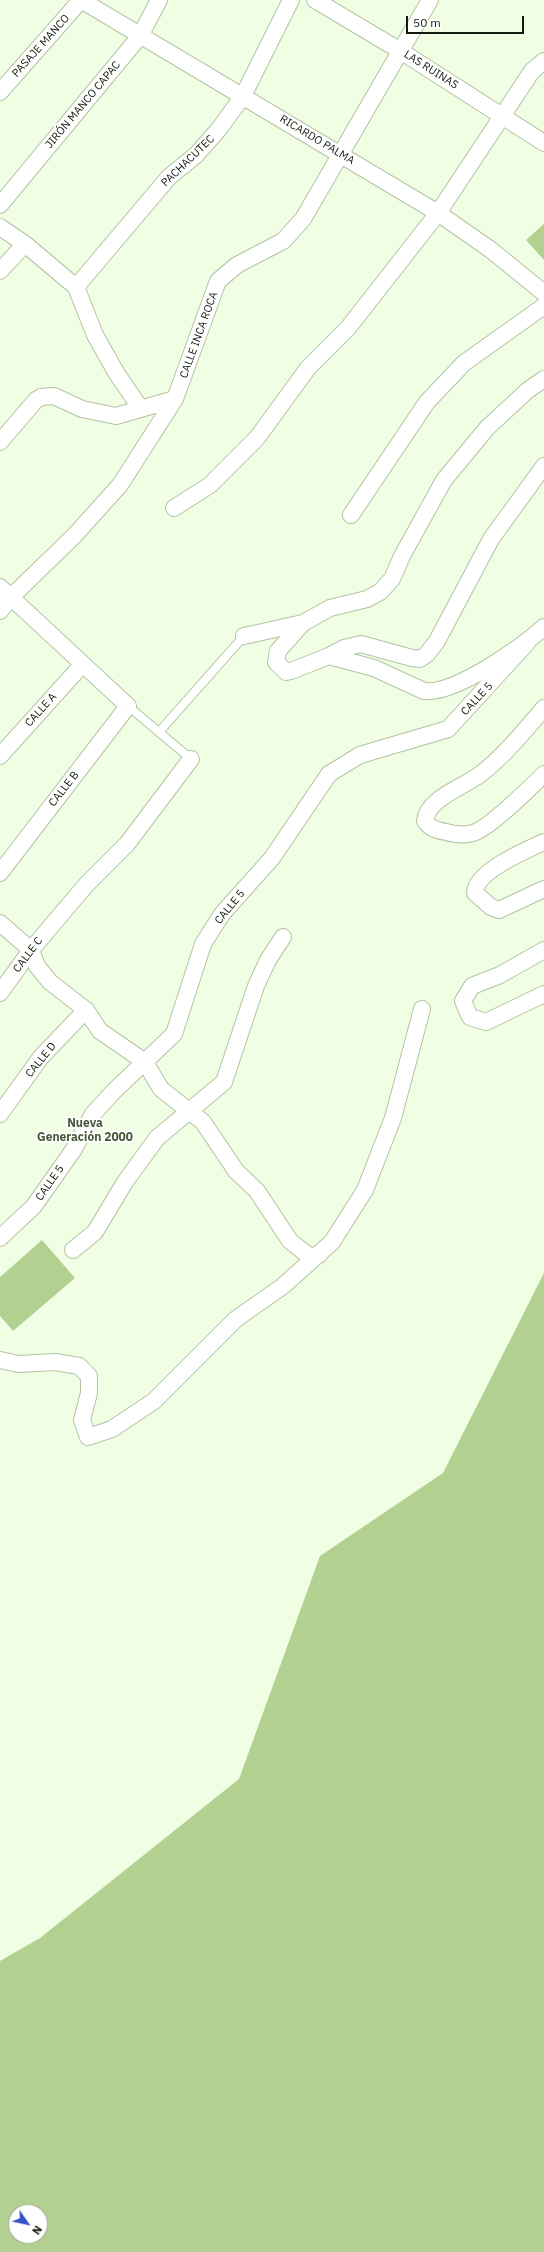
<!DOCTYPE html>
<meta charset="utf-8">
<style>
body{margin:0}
#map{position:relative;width:544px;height:2252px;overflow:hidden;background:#f0fee3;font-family:"IBM Plex Sans",sans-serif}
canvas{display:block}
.north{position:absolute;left:8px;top:2204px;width:40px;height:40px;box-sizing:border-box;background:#fff;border:1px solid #a1a39e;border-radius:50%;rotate:124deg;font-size:11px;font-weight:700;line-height:16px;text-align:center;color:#13190d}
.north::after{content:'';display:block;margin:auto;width:14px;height:18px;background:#3355c5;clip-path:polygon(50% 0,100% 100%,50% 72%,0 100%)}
.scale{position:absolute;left:406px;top:16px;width:118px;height:18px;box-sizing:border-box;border:2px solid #13190d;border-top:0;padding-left:5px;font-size:12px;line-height:14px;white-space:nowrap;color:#13190d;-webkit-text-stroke:3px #fff;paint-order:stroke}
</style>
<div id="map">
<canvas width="544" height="2252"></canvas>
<div class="north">N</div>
<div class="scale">50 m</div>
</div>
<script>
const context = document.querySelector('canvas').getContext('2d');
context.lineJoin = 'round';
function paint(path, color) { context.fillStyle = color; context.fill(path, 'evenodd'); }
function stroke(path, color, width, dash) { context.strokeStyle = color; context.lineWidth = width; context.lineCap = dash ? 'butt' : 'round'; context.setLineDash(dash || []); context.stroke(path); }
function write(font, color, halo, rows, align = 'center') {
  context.font = font + ' "IBM Plex Sans",sans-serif'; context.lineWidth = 4; context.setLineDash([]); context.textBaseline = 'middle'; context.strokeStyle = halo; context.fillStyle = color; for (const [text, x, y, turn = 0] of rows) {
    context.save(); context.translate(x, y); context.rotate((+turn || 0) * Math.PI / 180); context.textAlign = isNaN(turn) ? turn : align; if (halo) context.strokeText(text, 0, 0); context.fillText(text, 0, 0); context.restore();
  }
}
const green = new Path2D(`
 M544,224V260L526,240Z
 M42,1240L75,1278L13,1331L0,1316V1277Z
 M544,1273V2252H0V1961L40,1938L239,1779L320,1556L443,1473ZM16,2212H40V2236H16Z`);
const service = new Path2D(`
 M128,706L191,759
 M159,732L244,636`);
const minor = new Path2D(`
 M81,0L438,213L491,250L544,293
 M315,0L399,50L544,143
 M0,92L81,0
 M0,205L140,36L159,0
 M0,227L25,244L76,287L95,335L117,374L141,409
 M0,271L25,244
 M76,287L169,177L196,155L219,129L243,96L291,0
 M544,379L528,390L487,428L444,480L402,556L392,579L380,592L367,599L330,608L303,623L278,651L276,662L286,672L291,671L329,656L374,668L424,691C454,695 522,647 544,627
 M0,442L36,400L41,397L54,396L82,409L116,416L175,399
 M174,508L210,485L257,438L308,368L348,328L438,213L532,71L544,61
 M351,515L427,402L464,363L544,306
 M0,587L128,706L0,873
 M0,611L11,597L74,536L120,485L175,399L218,281L237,265L283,241L303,219L430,0
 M244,636L303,623
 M329,656L344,648L361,644L412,658L420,659L427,654L437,641L491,539L544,466
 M544,708C525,730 505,755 482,773C466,786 427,798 425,821C431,829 436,830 446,832C454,834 464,836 473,833C488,829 531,787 544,774
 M0,756L82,665
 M544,842C526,850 475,872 475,893L491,907L499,910L544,889
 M0,923L31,950L37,966L50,982L86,1010L100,1031L145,1062L161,1089L203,1122L236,1171L257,1191L290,1241L309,1256L319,1255
 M544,950L500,975L472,986L463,1001L470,1017L486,1022L544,994
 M0,993L31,950L58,918L86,885L127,844L191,759
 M0,1114L41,1057L86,1010
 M0,1238L34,1206L74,1149L93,1114L115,1090L174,1034L203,944L222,914L272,858L329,774L360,755L448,729L527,643
 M73,1250L95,1232L125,1182L157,1138L224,1082L256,986L268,960L283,937
 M0,1360L19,1364L55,1362L79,1366L89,1376V1393L82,1420L88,1437L112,1429L154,1401L236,1319L283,1286L332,1242L365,1190L393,1118L422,1009`);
const streetNames = [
 ["PASAJE MANCO",41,46,-48],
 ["LAS RUINAS",431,70,32],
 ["JIRÓN MANCO CAPAC",83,105,-50],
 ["RICARDO PALMA",317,140,31],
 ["PACHACUTEC",188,161,-44],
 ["CALLE INCA ROCA",199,335,-70],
 ["CALLE 5",477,699,-47],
 ["CALLE A",41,710,-48],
 ["CALLE B",64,789,-52],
 ["CALLE 5",230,907,-51],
 ["CALLE C",28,955,-53],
 ["CALLE D",41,1060,-51],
 ["CALLE 5",50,1183,-55]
];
const neighbourhoodNames = [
 ["Nueva",85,1124],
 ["Generación 2000",85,1138]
];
paint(green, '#b2d191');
stroke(service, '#b3c3a3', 10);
stroke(minor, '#b3c3a3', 18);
stroke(service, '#fff', 8);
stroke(minor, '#fff', 16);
write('11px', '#13190d', '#fff', streetNames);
write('bold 12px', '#4a583b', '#fff', neighbourhoodNames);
</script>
